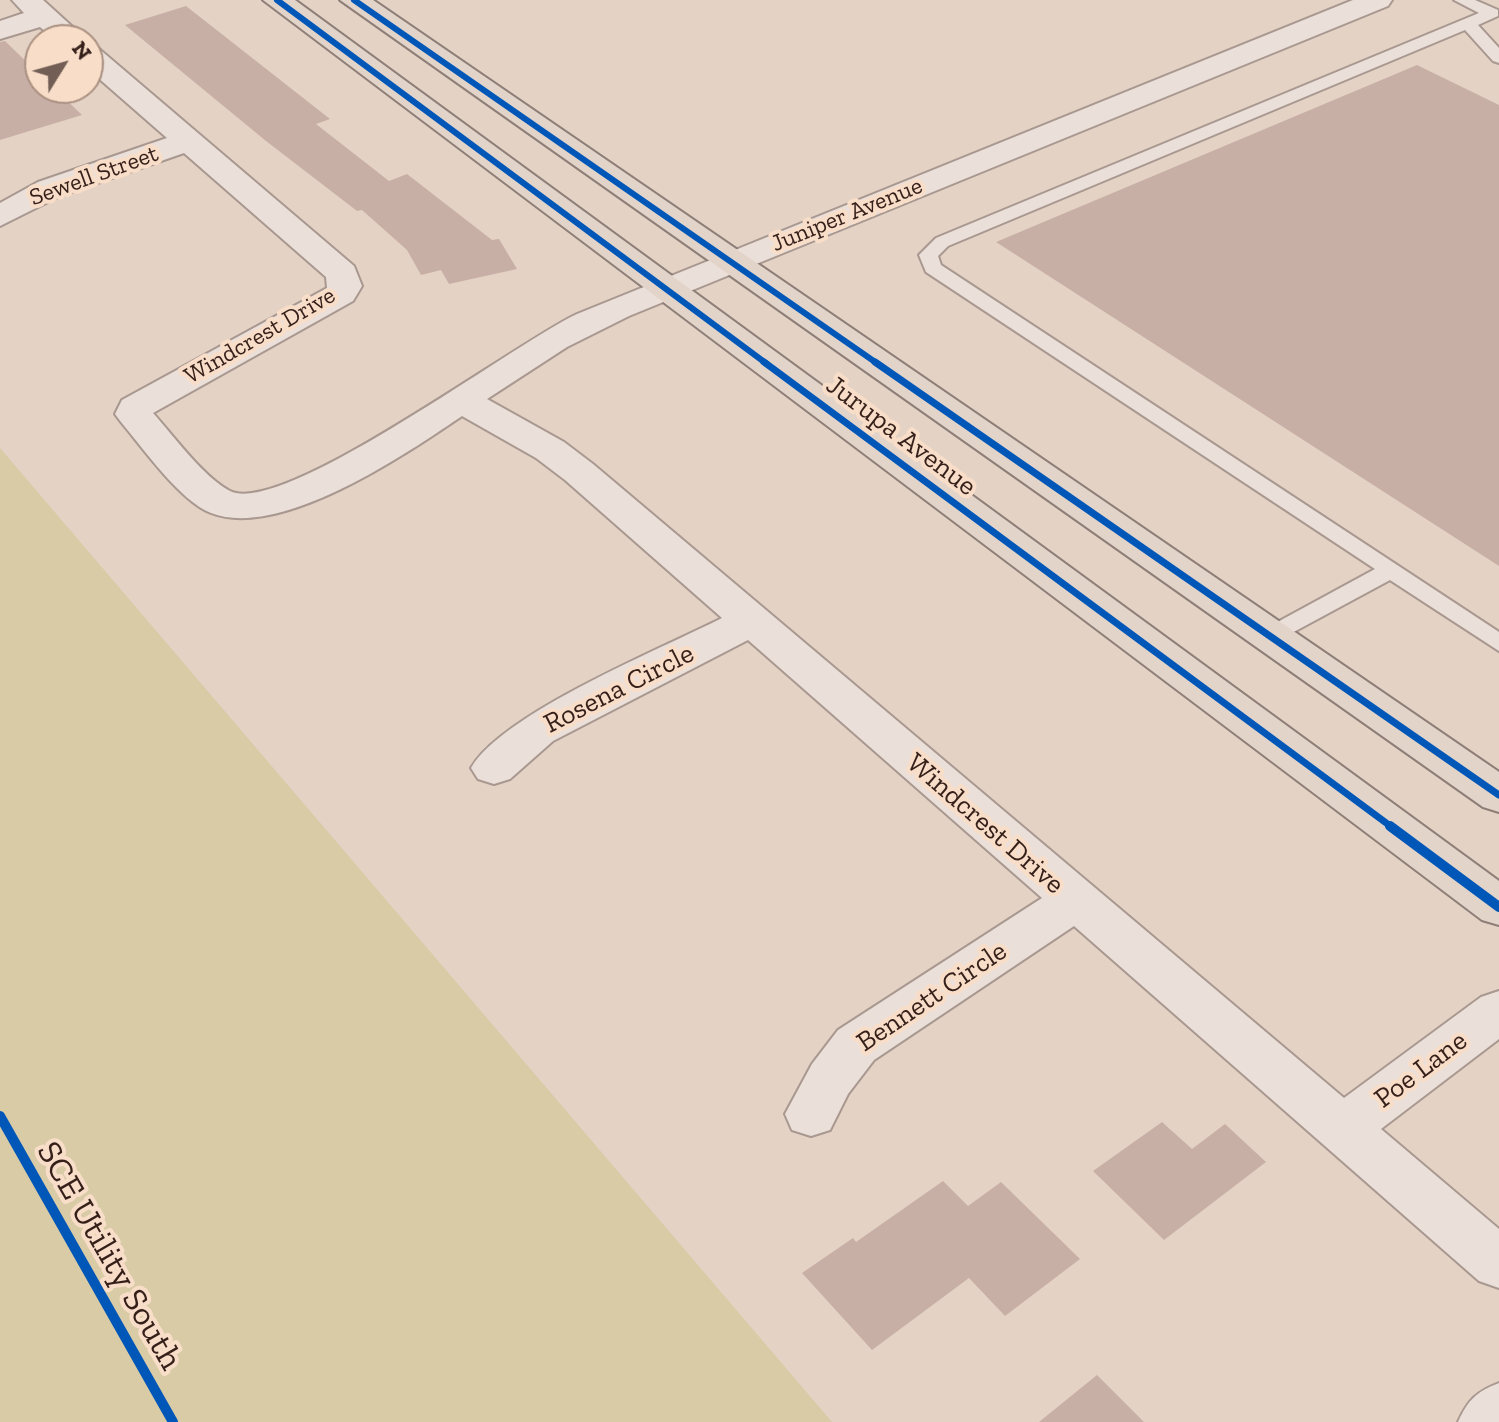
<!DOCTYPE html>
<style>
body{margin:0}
#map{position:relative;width:1499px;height:1422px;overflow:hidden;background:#e4d2c5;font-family:"Zilla Slab",serif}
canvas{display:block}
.north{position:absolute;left:24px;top:24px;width:80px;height:80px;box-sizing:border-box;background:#f8ddc8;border:2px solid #aa9182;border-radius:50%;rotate:53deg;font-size:22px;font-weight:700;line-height:32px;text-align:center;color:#351f19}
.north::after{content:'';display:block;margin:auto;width:28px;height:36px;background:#725e55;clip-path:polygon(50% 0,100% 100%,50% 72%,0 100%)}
</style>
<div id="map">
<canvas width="1499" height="1422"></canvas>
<div class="north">N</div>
</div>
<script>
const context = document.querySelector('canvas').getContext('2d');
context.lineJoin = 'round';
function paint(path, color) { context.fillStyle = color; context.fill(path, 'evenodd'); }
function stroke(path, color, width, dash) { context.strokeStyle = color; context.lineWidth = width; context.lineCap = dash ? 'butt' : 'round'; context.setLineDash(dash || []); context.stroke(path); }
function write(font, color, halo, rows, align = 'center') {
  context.font = font + ' "Zilla Slab",serif'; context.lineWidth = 8; context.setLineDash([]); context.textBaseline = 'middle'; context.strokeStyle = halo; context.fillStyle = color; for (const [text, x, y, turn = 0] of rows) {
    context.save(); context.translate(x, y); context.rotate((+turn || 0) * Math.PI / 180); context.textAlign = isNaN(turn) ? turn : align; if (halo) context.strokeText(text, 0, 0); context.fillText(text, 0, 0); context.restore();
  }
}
const green = new Path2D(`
 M0,448L832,1422H0Z`);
const building = new Path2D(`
 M186,6L330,119L316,124L389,181L407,174L492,240L499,239L517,269L449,284L441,270L421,275L407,250L362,210L357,211L266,141L125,25Z
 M5,41L40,75V88H54L82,115L0,140V42Z
 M1417,65L1499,105V566L996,242Z
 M1162,1122L1192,1149L1225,1124L1266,1162L1164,1240L1093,1171Z
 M943,1181L968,1206L1001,1182L1080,1259L1005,1316L969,1278L872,1350L802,1273L853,1238L856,1242Z
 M1097,1375L1144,1422H1039Z`);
const service = new Path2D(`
 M1454,0H1475L1498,10V16L1478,25L1499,48V63L1493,61L1465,30L948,246L938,256L941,265L1499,632V651L1390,580L1277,641H1261L1257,636L1261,631L1375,569L926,272L919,255L936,238L1479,13Z`);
const minor = new Path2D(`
 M12,0H43L87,40H55L40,27L0,39V21L24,13Z
 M1353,0H1392L1388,6L629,316L567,347L487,399L564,442L593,464L1344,1098L1481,997L1499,991V1039L1381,1129L1499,1229V1288L1479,1281L1074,926L874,1060L848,1094L830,1130L811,1136L792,1130L785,1114L812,1064L838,1030L1042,898L748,640L553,741L510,779L494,784L478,779L471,768C503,713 661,649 722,618L565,480L536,458L462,416C406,454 280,540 211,513C180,501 143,448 121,422L115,414L122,400L327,288L326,277L184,153L60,196L0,226V203L38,182L167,138L88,69V45L98,48L354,266L362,286L353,301L153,413C173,435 204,478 230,491C284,517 516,342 577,314Z
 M1499,1383V1422H1458C1468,1400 1476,1392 1499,1383Z`);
const primary = new Path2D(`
 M263,0H295L1499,881V925L1482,920Z
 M340,0H373L1499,772V812L1483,807Z`);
const cyclewayFar2 = new Path2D(`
 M277,0L767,364
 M354,0L878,364`);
const cyclewayFar1 = new Path2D(`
 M764,362L1393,828
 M875,362L1499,795`);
const cycleway = new Path2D(`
 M1390,826L1499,907
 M0,1116L173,1422`);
const farStreetnames = [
 ["Sewell Street",94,176,-20],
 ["Juniper Avenue",847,215,-22],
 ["Windcrest Drive",260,336,-30]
];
const streetNames = [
 ["Jurupa Avenue",901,436,37],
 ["Rosena Circle",619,689,-27],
 ["Windcrest Drive",985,824,41],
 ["Bennett Circle",932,997,-34],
 ["Poe Lane",1421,1070,-37]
];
const nearStreetnames = [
 ["SCE Utility South",109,1256,60]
];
paint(green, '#d8cba6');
paint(building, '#c8afa6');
stroke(service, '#a89890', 4);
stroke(minor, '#a89890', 4);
stroke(primary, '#8d7e77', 4);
paint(service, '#ebe0d9');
paint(minor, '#ebe0d9');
paint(primary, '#e3d4c9');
stroke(cyclewayFar2, '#0057b8', 6);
stroke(cyclewayFar1, '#0057b8', 7);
stroke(cycleway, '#0057b8', 10);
write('24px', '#351f19', '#f8ddc8', farStreetnames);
write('28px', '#351f19', '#f8ddc8', streetNames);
write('34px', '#351f19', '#f8ddc8', nearStreetnames);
</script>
